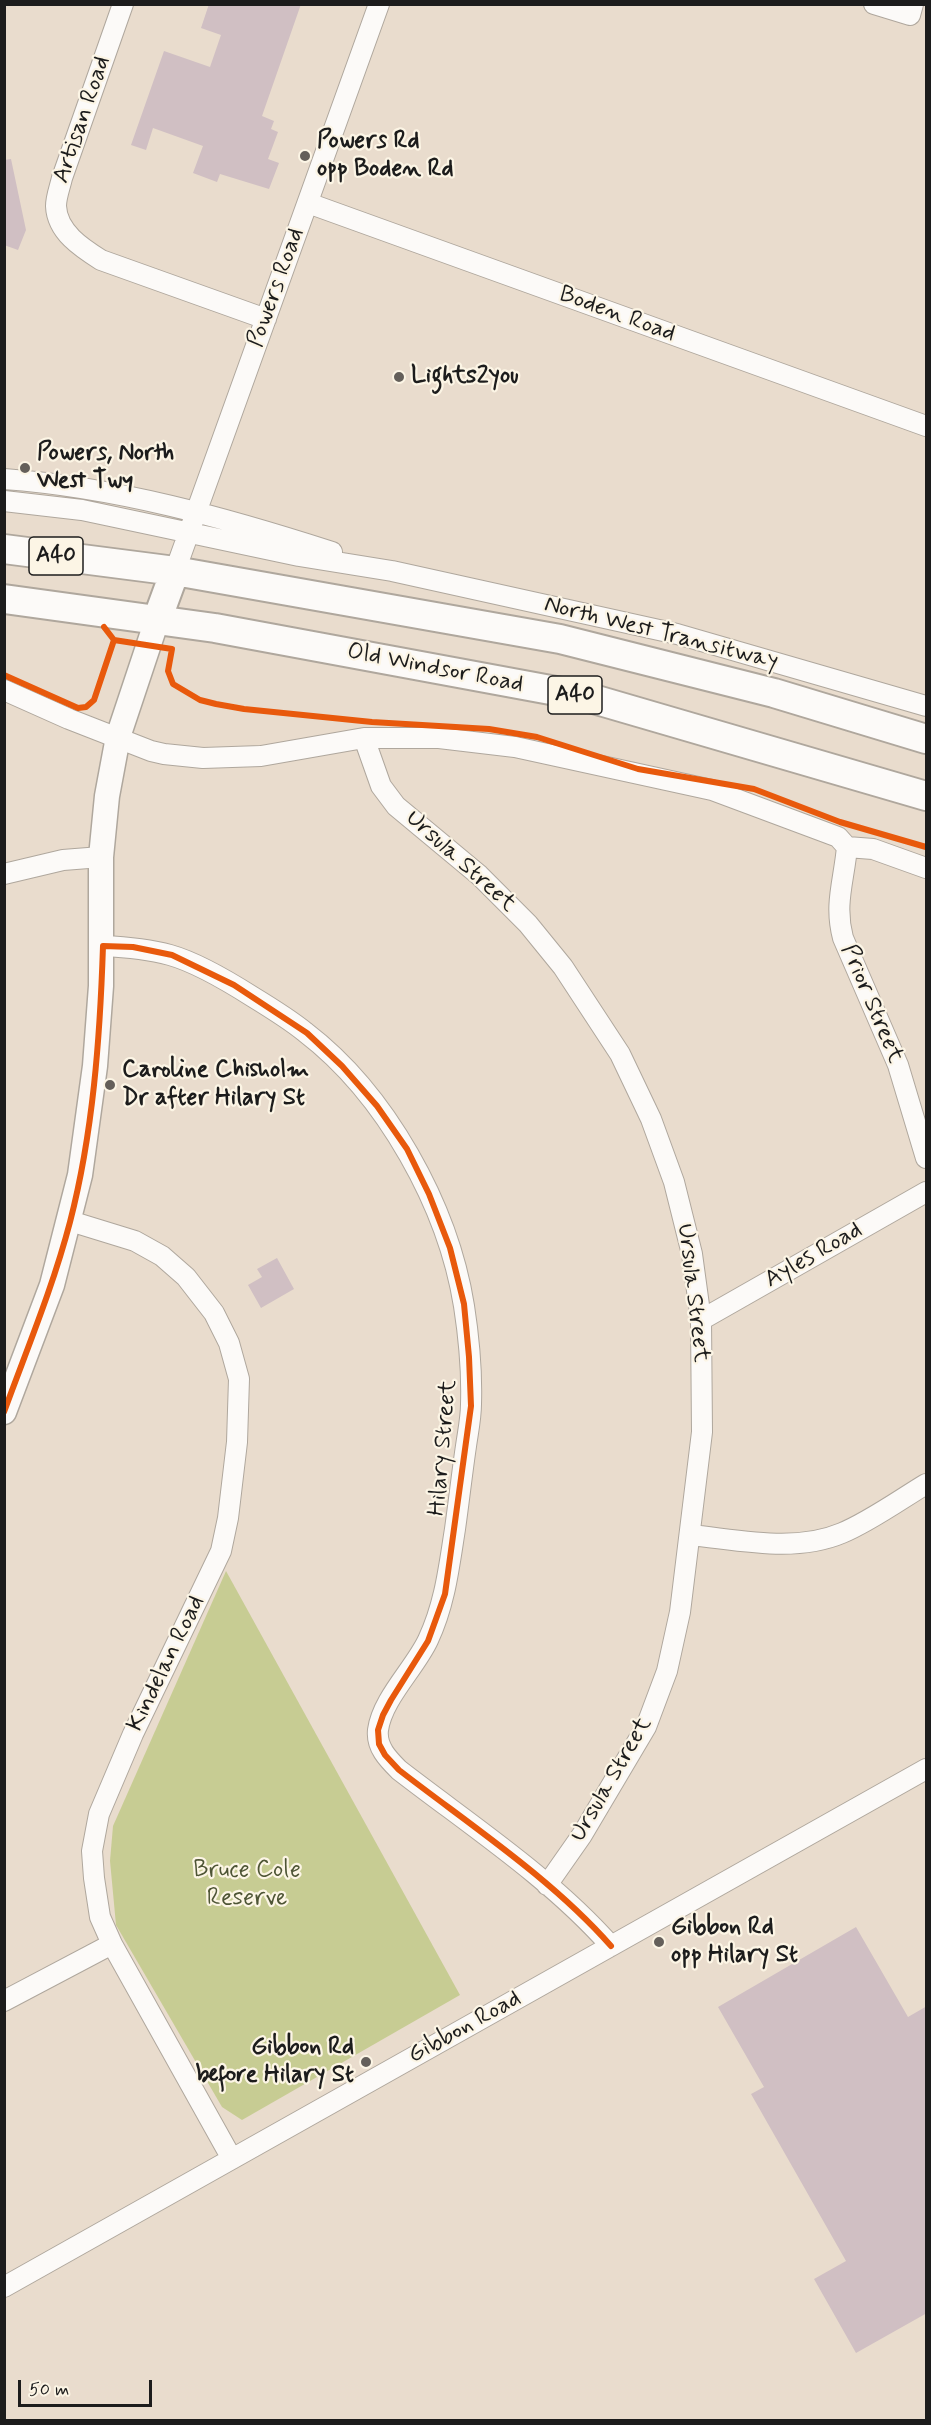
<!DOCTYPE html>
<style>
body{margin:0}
#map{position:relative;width:931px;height:2425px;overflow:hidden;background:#e9dccd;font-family:Mynerve,sans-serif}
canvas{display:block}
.frame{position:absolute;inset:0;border:6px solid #1c1c1c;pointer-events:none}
.scale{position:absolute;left:18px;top:2380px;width:134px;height:27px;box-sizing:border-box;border:3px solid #1c1c1c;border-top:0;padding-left:8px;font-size:18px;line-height:21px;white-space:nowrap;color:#1c1c1c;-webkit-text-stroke:4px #fcf5e5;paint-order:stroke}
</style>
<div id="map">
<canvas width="931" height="2425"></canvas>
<div class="frame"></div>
<div class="scale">50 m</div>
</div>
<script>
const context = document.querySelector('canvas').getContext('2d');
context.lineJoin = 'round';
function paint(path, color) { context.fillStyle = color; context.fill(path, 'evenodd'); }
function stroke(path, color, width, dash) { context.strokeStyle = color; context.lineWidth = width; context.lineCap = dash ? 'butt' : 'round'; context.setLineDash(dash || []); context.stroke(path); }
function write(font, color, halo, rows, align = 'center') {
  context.font = font + ' Mynerve,sans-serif'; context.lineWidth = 4.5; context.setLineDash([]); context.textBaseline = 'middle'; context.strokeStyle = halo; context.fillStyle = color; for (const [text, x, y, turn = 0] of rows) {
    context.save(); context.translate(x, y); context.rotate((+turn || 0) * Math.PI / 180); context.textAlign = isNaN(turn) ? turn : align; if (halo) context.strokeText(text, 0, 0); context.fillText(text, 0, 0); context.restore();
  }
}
const green = new Path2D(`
 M226,1571L460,1995L242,2120L222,2107L116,1925L110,1861L113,1826Z`);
const building = new Path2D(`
 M209,4H301L262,116L274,121L271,129L278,132L268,159L279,163L269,189L220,174L217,182L193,173L203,146L153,128L146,150L131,145L164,51L210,67L221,35L201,28Z
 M11,159L26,230L18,250L4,245V160Z
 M277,1258L294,1289L261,1308L248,1285L262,1277L257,1269Z
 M856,1927L908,2017L927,2006V2313L856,2353L814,2279L846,2261L751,2094L764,2087L718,2007Z`);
const minor = new Path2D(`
 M123,4L62,178C60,187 56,197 56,206C57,232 82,248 101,260L266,319
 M874,4L910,15L913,4
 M308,203L926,426
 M4,479C116,487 226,518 332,552
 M4,501L82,510L299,556L392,571L677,634L926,706
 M175,571L379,4
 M4,690L69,719L151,751L164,754L203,758L261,756L364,738H439L515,747L712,790L838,837L847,847L873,849L926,868
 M364,738L381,786L396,806L479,875L528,924L563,967L620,1054L651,1119L674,1182L692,1254L701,1320L702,1432L680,1612L667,1671L646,1727L582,1835L547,1885
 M847,847C844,881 834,904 843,938L898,1065L926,1158
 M4,874L63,860L101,857
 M103,946C125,947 148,949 170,955C195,962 231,983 253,997C271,1008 289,1019 305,1032C386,1094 448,1206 464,1306C469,1338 472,1372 471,1404C471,1418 468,1432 466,1446C462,1473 459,1501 455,1529C449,1567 445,1604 428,1640C415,1668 382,1699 378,1730C376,1747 388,1759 399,1770C470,1825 551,1878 611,1946
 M70,1221L135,1241L162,1256L186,1277L214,1313L229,1343L239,1379L237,1442L228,1518L221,1551L133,1734L99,1814L92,1851L94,1878L100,1917L112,1944L232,2159
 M701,1320L926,1192
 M690,1535C740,1540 795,1553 842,1533C869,1522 901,1499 926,1484
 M4,2001L112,1944
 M4,2287L926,1769`);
const major = new Path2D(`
 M4,1412L52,1285L80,1175L95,1066L101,986V857L107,796L118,737L157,620`);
const highway = new Path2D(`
 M4,549L175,571L560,639L774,693L926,739
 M4,599L215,628L583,696L926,796
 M157,620L175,571`);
const cycleway = new Path2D(`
 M104,627L114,640L172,649L168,671L173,684L200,700L216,704L244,709L372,722L489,729L537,737L638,769L754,789L840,822L926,847
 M4,675L78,708L86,707L94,700L114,640
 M4,1412C27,1349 53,1287 70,1222C93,1133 100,1038 103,946L133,947L172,955L234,985L307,1033L342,1066L377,1106L407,1149L429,1194L450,1248L464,1304L469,1357L471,1406L445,1594L428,1641L391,1700L383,1715L378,1730L379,1744L385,1755L399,1770C470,1825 551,1878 611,1946`);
const markers = [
 [305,156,6,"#645f5a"],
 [399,377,6,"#645f5a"],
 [25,468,6,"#645f5a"],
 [110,1085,6,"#645f5a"],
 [659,1942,6,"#645f5a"],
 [366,2062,6,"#645f5a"]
];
const shields = [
 [56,556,54],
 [575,695,54]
];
const shieldNames = [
 ["A40",56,556],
 ["A40",575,695]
];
const streetNames = [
 ["Artisan Road",83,120,-71],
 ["Powers Road",277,288,-70],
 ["Boden Road",617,315,20],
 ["North West Transitway",661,634,14],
 ["Old Windsor Road",435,669,11],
 ["Ursula Street",460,862,42],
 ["Prior Street",871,1004,67],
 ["Ayles Road",814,1256,-30],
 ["Ursula Street",692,1293,83],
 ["Hilary Street",444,1448,-85],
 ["Kindelan Road",167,1664,-64],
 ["Ursula Street",612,1780,-60],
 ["Gibbon Road",465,2028,-29]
];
const poiNames = [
 ["Powers Rd",317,142],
 ["opp Boden Rd",317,170],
 ["Lights2you",411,377],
 ["Powers, North",37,454],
 ["West Twy",37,482],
 ["Caroline Chisholm",122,1071],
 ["Dr after Hilary St",122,1099],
 ["Gibbon Rd",671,1928],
 ["opp Hilary St",671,1956],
 ["Gibbon Rd",354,2048,"right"],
 ["before Hilary St",354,2076,"right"]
];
const parkNames = [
 ["Bruce Cole",247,1871],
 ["Reserve",247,1899]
];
paint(green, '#c7cc93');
paint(building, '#d0bfc3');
stroke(minor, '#afa79d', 22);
stroke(major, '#afa79d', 27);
stroke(highway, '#afa79d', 32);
stroke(minor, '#fcfaf8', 20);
stroke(major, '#fcfaf8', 24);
stroke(highway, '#fcfaf8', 28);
stroke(cycleway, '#e8590c', 6);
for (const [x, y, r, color] of markers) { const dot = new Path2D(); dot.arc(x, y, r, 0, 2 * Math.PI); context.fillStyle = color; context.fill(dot); stroke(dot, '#fcf5e5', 2); }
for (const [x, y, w] of shields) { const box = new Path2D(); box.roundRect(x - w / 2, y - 19, w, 38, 4.5); context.fillStyle = '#fcf5e5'; context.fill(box); stroke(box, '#1c1c1c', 1.5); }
write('bold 22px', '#1c1c1c', null, shieldNames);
write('24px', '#1c1c1c', '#fcf5e5', streetNames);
write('bold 24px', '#1c1c1c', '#fcf5e5', poiNames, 'left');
write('24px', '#4e5535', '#fcf5e5', parkNames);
</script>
